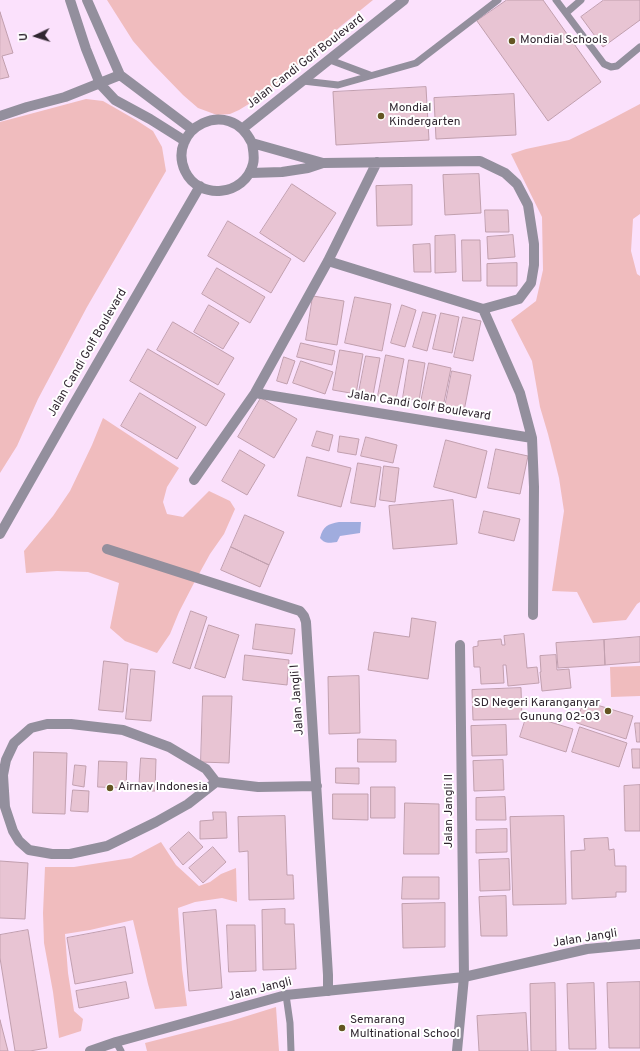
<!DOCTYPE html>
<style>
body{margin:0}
#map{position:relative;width:640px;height:1051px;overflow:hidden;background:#fbe1fc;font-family:Overpass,sans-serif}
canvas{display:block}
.north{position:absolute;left:16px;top:16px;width:40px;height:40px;-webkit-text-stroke:3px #fff;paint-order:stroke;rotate:266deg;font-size:11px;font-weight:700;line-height:16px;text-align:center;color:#302630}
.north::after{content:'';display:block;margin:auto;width:14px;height:18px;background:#302630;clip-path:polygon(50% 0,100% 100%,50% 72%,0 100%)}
</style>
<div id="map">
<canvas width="640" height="1051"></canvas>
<div class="north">U</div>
</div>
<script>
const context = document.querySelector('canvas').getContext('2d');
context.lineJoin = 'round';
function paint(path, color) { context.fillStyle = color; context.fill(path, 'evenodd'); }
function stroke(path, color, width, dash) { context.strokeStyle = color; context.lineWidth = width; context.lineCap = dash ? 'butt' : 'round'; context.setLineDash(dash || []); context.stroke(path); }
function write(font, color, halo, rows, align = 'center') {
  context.font = font + ' Overpass,sans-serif'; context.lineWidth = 4; context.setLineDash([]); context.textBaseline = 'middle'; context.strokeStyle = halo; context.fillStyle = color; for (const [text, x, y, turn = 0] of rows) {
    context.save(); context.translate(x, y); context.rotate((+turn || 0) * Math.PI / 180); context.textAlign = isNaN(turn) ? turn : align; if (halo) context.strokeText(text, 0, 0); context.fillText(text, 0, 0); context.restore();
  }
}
const green = new Path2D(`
 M107,0H373L341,26L305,58L270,91L239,110L230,114L217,115L198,108L183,95L153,64L133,41Z
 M86,99L103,101L136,120L153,131L162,147L166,171L87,307L38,399L17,446L0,473V122Z
 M640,104V214L633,219L631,251L637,274L640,276V602L637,604L626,620L593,623L577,592L552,591L564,511L559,478L548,434L540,407L532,361L511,320L536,301L543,270L542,217L511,154L526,149L569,140L604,123Z
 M103,418L179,468L167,487L163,502L167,514L183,517L209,491L230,501L235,509L224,534L210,554L194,583L179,612L170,634L157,653L125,641L110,628L119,583L88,572L57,571L26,573L24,551L53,516L70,491L92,445Z
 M640,666V696L611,697L610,667Z
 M161,842L176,865L199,886L210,882L221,874L236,868L237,902L222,898L195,902L178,908L182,969L187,1006L155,1009L148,984L133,920L90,930L65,934L68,973L74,1011L83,1019L81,1031L59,1038L53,992L44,943L43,913L45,867H74L131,858Z
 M276,1007L279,1051H147L145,1043L231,1021Z`);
const water = new Path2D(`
 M339,522H361L360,533L340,536L337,542C329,543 325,544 320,538C323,526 328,524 339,522Z`);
const building = new Path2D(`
 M507,0H543L601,82L548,121L477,21Z
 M604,0H640V20L603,47L581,17Z
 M0,12L13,53L2,56L9,77L0,79Z
 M426,87L429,140L336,145L333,92Z
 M514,94L516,135L436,139L434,98Z
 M479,174L481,213L445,215L443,175Z
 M292,184L336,213L304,262L260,233Z
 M412,185V225L377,226L376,186Z
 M485,210H508L509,232H486Z
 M228,221L291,259L271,293L208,256Z
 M455,235L456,272L435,273V236Z
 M513,235L515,257L488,259L487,237Z
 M462,240H480L481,281H463Z
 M430,244L431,272H414L413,245Z
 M517,263V286H487V264Z
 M217,268L265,297L250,323L202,294Z
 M313,296L344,301L337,345L306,340Z
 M355,297L391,304L382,351L345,343Z
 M209,305L239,323L223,349L194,332Z
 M402,305L416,310L405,347L391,343Z
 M423,312L436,315L427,351L413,347Z
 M441,313L459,317L452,353L433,349Z
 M463,317L481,321L473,361L454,357Z
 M173,322L234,358L218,385L157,350Z
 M301,343L335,351L332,365L297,357Z
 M148,349L225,394L206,426L130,381Z
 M340,350L363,354L356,394L333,390Z
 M386,355L404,359L396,399L378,396Z
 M366,356L380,358L373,395L359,392Z
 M284,357L295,361L287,384L277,381Z
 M409,360L425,363L419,401L403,398Z
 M301,361L333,372L325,394L293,383Z
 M429,363L451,368L443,407L421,402Z
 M452,371L471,375L464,411L445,407Z
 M140,393L196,427L177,459L121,426Z
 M261,398L297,419L274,458L238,437Z
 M317,431L333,435L329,451L312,446Z
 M340,436L359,439L356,455L338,452Z
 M366,437L397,445L393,463L361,456Z
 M446,440L487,451L476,498L434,487Z
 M496,449L528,456L520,494L488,488Z
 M240,450L265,465L247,495L222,481Z
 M307,457L351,468L341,507L298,496Z
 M358,463L381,467L375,507L351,503Z
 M384,466L399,468L395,502L380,500Z
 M453,500L457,544L393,549L389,506Z
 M484,511L520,519L514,541L479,533Z
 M245,515L284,532L269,565L231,547Z
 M231,547L269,565L260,587L221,570Z
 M191,611L207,617L190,669L173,663Z
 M412,618L436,622L428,679L368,670L374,632L409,637Z
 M256,624L295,629L292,654L253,649Z
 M209,625L239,635L225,678L195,668Z
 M524,634L527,668L537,667L539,683L508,686L506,665H503L504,683L481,684L480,667H474L473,647L478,646V641L501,639L502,645H505L504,636Z
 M640,637V662L605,665L604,640Z
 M604,640L605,665L558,668L556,643Z
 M245,655L289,660L287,685L243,680Z
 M556,655L557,670L569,669L571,688L542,691L540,672H541L540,656Z
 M104,661L128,664L123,712L99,710Z
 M131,669L155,671L151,721L126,719Z
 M359,676L360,733L329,734L328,677Z
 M521,688L522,719L473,720L472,690Z
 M203,696H232L229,763L201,762Z
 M584,701L633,716L626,739L577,723Z
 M527,715L573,729L566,752L520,737Z
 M635,723H640V742H637Z
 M506,725L507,755L472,756L471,726Z
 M580,727L627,743L619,767L572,752Z
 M358,739L396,740V762H358Z
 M632,749H640V768H633Z
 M34,752L67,753L65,814L33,813Z
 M141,758L156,759L155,791H139Z
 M503,760L504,790L474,791L473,761Z
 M99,761L127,762L126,788L98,787Z
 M75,765L86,766L84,787L73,785Z
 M336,768H359V784L336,783Z
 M640,785V831H625L624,786Z
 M371,787H395V818H371Z
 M73,790L89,791L88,812L71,811Z
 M333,794H368V820L333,819Z
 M505,797L506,820H476V798Z
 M405,803L439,804V854H404Z
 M213,812H226L227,838L200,839V821L213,820Z
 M285,816L287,875H293L294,899L249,900L248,851L239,852L238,817Z
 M564,816L566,904L513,905L510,817Z
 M507,829V852L476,853V830Z
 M189,832L203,847L183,865L170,849Z
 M608,838L609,850L614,849L615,866H626V892H616V897L572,899L571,851L585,850L584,839Z
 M213,847L226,862L203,883L189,868Z
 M509,859L510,890L480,891L479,860Z
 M0,861L28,863L25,919L0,918Z
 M403,877H439V899H402Z
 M506,896L507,936H481L479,897Z
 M445,903V947L403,948L402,904Z
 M285,909V924H294L296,969L263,970L262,910Z
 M216,910L222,988L189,991L183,913Z
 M227,925H255L256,971L229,972Z
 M125,927L133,973L75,984L67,938Z
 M28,930L47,1048L30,1051H15L0,958V935Z
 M126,982L129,998L79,1008L76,991Z
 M640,982V1048H609L607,983Z
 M555,983L556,1051H531L530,984Z
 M594,983L596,1049H569L567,984Z
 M526,1013L528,1051H479L477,1016Z
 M0,1020L8,1051H0Z`);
const service = new Path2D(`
 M556,0L604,64L611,67L617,66L640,47
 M566,13L581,0
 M330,60L370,75
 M303,81L338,85L416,63L498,0
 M286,995L290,1023L291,1051
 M116,1042L121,1051`);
const minor = new Path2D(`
 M70,0L86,49L100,84L115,100L150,119L185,141
 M87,0L120,75L193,130
 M0,116L27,107L65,97L120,75
 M242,129L404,0
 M252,143C253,150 255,157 253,164C245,196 199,201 185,171C166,129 229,95 252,143L323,163
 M250,173L282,172L308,168L323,163L480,161L505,173L517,184L528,205L534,244V265L531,283L519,299L483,309L328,261
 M255,393L532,438L520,393L483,309
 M532,438L534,487L533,615
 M194,480L255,393L328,261L377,162
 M0,534L71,409L200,186
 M107,549L300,611L304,616L306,622L328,975V991
 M216,782L206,769L169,747L123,730L71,724H47L31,728L14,743L6,760L3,775L5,807L13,831L19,841L29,850L52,854H70L107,846L156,822L188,804L216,782L258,787L317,786
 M457,1051L464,977L460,645`);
const tertiary = new Path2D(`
 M90,1051L116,1042L286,995L464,977L587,949L640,944`);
const markers = [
 [512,41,4,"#645522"],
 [381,116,4,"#645522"],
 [608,711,4,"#645522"],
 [110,788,4,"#645522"],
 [342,1028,4,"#645522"]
];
const poiNames = [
 ["Mondial Schools",520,41],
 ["Mondial",389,109],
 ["Kindergarten",389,123],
 ["SD Negeri Karanganyar",600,704,"right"],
 ["Gunung 02-03",600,718,"right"],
 ["Airnav Indonesia",118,788],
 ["Semarang",350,1021],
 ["Multinational School",350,1035]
];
const streetNames = [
 ["Jalan Candi Golf Boulevard",306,62,-38],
 ["Jalan Candi Golf Boulevard",88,353,-60],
 ["Jalan Candi Golf Boulevard",419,406,9],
 ["Jalan Jangli I",298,700,-94],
 ["Jalan Jangli II",450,811,-90],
 ["Jalan Jangli",585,939,-9],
 ["Jalan Jangli",260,990,-14]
];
paint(green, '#f0bcbe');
paint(water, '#a0acde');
paint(building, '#e8c4d3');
stroke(building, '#c19fae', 1);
stroke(service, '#938f9d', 7);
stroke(minor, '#938f9d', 10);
stroke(tertiary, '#938f9d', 10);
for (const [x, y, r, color] of markers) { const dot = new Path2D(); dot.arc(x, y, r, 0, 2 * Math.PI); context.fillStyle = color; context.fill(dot); stroke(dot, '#fff', 1.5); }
write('12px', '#302630', '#fff', poiNames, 'left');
write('12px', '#302630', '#fff', streetNames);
</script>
